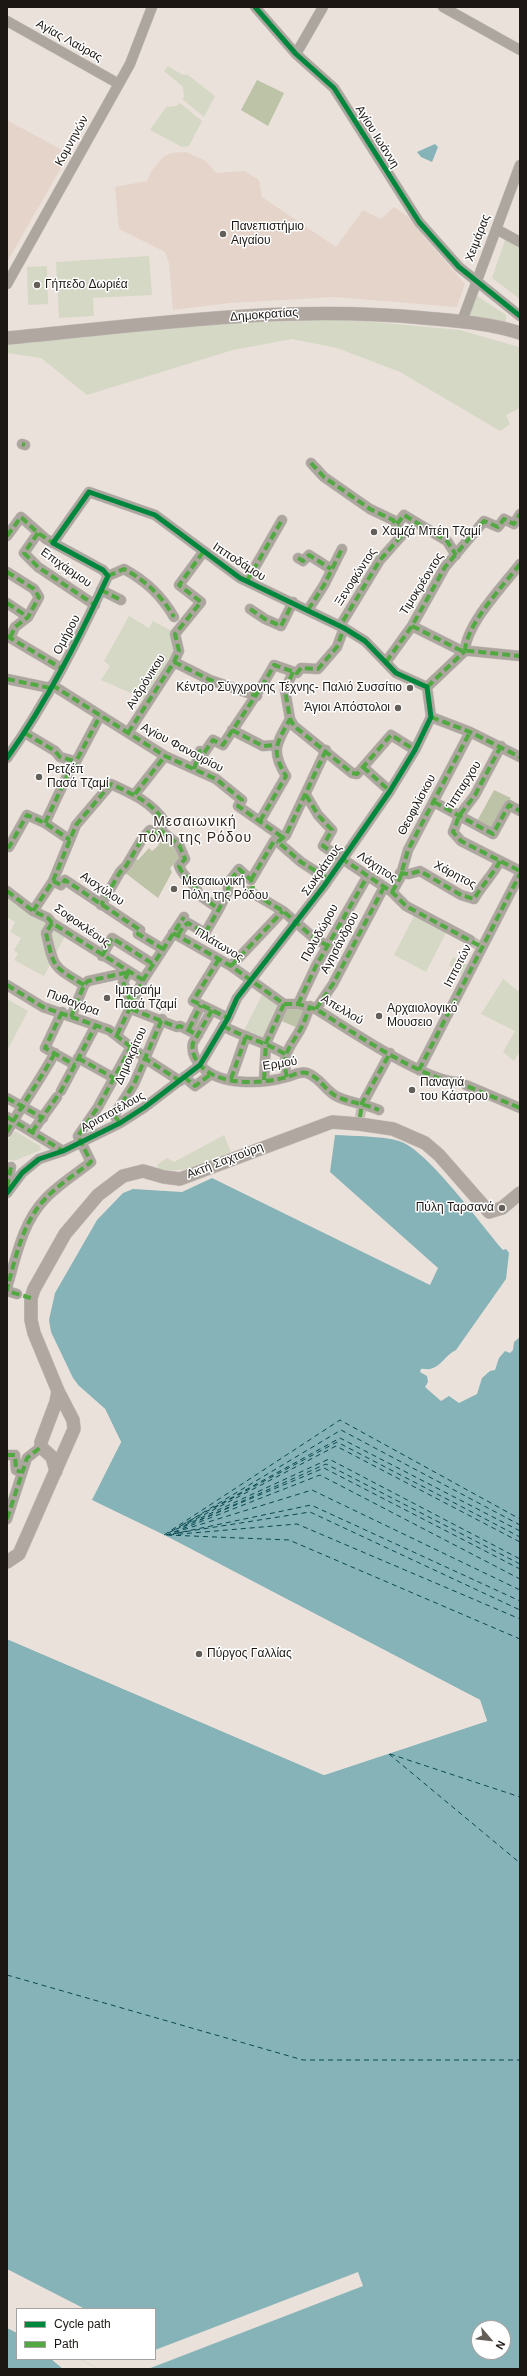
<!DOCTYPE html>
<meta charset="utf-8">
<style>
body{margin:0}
#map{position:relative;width:527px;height:2376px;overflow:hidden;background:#ebe1db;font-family:Arial,sans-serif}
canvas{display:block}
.frame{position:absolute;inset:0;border:8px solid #1c1713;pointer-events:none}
.legend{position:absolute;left:16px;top:2308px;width:140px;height:52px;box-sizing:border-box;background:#fff;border:1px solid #a4a2a1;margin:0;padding:5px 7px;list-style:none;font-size:12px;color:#1c1713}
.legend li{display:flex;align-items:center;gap:8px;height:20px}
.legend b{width:20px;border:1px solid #a4a2a1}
.north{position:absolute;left:471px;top:2320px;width:40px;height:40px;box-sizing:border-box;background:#fff;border:1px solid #a4a2a1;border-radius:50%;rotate:118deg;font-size:11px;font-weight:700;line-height:16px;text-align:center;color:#1c1713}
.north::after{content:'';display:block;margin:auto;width:14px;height:18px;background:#645e59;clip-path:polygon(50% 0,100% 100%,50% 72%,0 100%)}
</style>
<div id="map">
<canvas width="527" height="2376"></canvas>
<div class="frame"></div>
<ul class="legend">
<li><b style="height:5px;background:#00873e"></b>Cycle path</li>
<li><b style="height:5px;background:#52a942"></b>Path</li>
</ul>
<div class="north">N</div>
</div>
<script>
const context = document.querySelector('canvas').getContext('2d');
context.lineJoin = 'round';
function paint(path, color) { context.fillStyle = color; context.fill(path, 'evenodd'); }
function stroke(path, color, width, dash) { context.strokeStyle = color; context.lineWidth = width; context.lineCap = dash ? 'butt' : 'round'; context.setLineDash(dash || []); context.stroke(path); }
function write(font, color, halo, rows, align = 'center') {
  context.font = font + ' Arial,sans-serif'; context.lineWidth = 3; context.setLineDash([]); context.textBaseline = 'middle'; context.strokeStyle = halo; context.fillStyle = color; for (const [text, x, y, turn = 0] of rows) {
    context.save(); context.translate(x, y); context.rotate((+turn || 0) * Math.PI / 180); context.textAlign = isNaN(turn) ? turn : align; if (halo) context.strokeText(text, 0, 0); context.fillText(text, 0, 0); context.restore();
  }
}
const built = new Path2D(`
 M7,120L69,154L7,262Z
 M186,152L206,161L216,173L245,171L259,180L262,197L336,247L363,210L381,219L394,207L410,218L425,238L465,284L457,307L333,297L229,303L173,310L169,263L165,252L119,229L115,187L147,181L152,170L163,157L171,153Z`);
const green = new Path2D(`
 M168,66L181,74L188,75L215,96L204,117L182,99L184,98L183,87L164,71Z
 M180,103L202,121L189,146L182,147L150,130L166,107L176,106Z
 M506,237L520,245V299L492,278Z
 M149,256L152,295L93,298L94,316L59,318L56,262Z
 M47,266L48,304L28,305L27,267Z
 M476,295L506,315V322L470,315Z
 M299,318L364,321L460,330L519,347L520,408L506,415L510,424L500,431L400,372L337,348L292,339L233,350L87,395L41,358L7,353V345L212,324Z
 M129,616L149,628L153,621L174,632L178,650L149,701L101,680L110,666L104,661Z
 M7,890L42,908L56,928L66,934L44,976L14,960L18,954L14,950L21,938L10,932L15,922L7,917Z
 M415,914L447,931L426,972L394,955Z
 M453,957L468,965L462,976L449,965Z
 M503,979L518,991L520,987V1051L514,1061L503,1052L515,1031L481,1014Z
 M263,993L282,1006L266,1039L243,1032Z
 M7,999L28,1011L7,1051Z
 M15,1131L40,1146L41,1150L14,1161L7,1159V1141Z
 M224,1135L231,1152C207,1161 185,1175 159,1169L157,1165L167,1158L174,1162Z`);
const forest = new Path2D(`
 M257,80L284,93L268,126L241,110Z
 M494,790L511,798L492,831L476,823Z
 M162,835L177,846L179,859L170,868L172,872L158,898L124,872L133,858L138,860L149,848L152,851L159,845L149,836Z
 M285,1006L305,1009L298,1028L279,1020Z`);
const water = new Path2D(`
 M435,144L438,147L432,162L421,157L417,152Z
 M335,1135C353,1136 382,1136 399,1141C427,1149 482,1226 503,1250L506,1249L509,1253L506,1279L456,1350C446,1354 441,1367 430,1369C427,1370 424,1368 421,1369L420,1372L427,1376L428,1382L425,1387L441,1401L449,1396L459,1403L477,1394L482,1378L490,1371L495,1370L499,1358L505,1351L510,1353L513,1350L514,1342L520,1337V2369H148L363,2286L358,2272L155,2350V2309H85L7,2269V1639L324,1775L487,1721L480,1700L164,1535L91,1500L121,1442L105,1409L79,1386L73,1378L51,1332L49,1320L55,1293L97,1220L123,1193L133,1189L182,1192L212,1178L430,1285L438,1268L330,1172ZM479,2328H503V2352H479Z
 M7,2328L17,2333V2359H79L99,2369H7Z`);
const pier = new Path2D(`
 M79,1386L105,1409L121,1442L92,1500L164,1535L480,1700L487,1721L324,1775L7,1639V1637L324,1773L485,1720L478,1702L163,1537L90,1502L119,1442L104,1410L78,1388Z
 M51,2359H79L99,2369H63Z`);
const ferry = new Path2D(`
 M214,1508L337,1442L520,1537
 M200,1520L326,1464L520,1564
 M188,1523L336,1446L520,1542
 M182,1525L340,1438L520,1531
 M179,1527L341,1430L520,1525
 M183,1527L324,1468L520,1569
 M172,1531L179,1527
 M174,1532L320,1475L520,1579
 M168,1533L329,1459L520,1559
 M177,1533L310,1512L520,1610
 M173,1534L311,1505L520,1601
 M164,1535L340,1420L520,1519
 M166,1535L312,1490L520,1590
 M167,1535L289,1540L520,1639
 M169,1535L297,1524L520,1619
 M389,1754L520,1863
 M390,1754L520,1797
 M7,1975L303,2060H520`);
const minorTunnel = new Path2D(`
 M315,871L324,877
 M470,940L478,945
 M360,1117L362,1105`);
const minor = new Path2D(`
 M255,7L296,54L334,88L419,222L459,267L520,316
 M443,7L520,50
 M7,21L119,84
 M296,54L323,7
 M496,229L520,242
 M7,284L130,64L152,7
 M462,321L520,165
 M22,444L25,445
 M311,463L324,477L370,509L393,520L403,534L380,560L340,626
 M397,524L404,515L447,541L456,555
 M38,533L24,553L38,567L95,605
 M7,536L21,517L46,539L103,570L108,576
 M53,543L89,492L155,515L240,578L344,628L365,641L396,673L427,687
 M298,558L303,561L309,555L331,569
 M7,572L34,589L39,597L28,617L15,627L10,638
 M108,576L124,569C146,581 161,595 174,617
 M247,581L282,520
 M101,590L121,600
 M7,603L28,617
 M250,609L265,619L281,626L293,602
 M308,610L324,585L342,549
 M412,626L460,650L520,656
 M7,636L61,668
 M465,651C466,624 504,585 520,564
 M174,662L210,680L257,696
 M386,662L412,626L445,567L484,521L498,527L504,519L514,524L520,514
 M293,672L285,690L290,719L294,726L352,773L357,774L391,735L415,750
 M7,679L50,688
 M52,685L165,756L216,779L242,800L238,806L282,837
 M427,687L465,651
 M431,717L470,732L520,757
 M232,730L263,746L276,745
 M25,733L55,751L60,757L74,761
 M128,733L174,662L179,651L175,634L201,602L179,585L204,551
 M501,746L475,795L459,816L453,832L461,841L520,871
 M7,758C47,702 79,638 108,576
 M363,767L390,791
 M194,769L200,751L204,753L213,740L223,745C240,718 259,693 274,665L297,673L301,668L318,669L337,647L344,628
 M135,794L165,756
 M306,795L318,815L332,830L323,846L392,892L406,906L470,940
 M434,802L493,834L509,805L520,811
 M260,821L286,776C270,750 277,743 290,719
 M45,823L69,772L72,769L100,716
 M160,830L179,845L185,859L179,866C183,878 196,883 199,895L219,909
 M7,846L9,847L27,815L45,823L70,840
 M315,871L301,862L278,842L286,835L326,750
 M400,873L409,874L420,871L461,895L474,899C482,885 492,876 500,861
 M53,881L76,825L111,784C133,794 151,802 165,822L157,833L150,830L142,839L126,866L120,872L101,905
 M7,891L33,911L48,918L52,923L143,980
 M249,891L283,911L314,938L328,946
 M392,892L400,878L408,850L470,732
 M33,911L53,881L61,885L65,880L140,930L138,934L163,949
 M52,923L46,933C54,969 53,966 84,985
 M173,933L231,966L284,1004H298L316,1009C346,1028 425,1081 457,1082
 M178,935L183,927L188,923L205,933L219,909L228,891V883L239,869L251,880L274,841L278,842
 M102,956L112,938L153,964
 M219,959L193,1001L228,1018
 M231,966L283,911
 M129,972L123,982L131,1003
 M7,985L43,1007L109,1030L149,1061L180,1081
 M298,1004L316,966L367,877
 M131,1009L177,1027L180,1026L198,1035
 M316,1009L333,984L384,887
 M212,1010L193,1043C191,1052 195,1060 202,1067C221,1086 262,1084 287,1077C294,1075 300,1071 307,1073C321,1078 326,1092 338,1097C351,1103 366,1104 379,1110
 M62,1012L45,1048L75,1065
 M71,1017L84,985L88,981L129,972
 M223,1026C243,1037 265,1042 285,1054
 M189,1029L201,1005
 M117,1035L143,980L184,917
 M78,1058L114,1078
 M419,1070L520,874
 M184,1077L195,1086L210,1075
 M287,1077C281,1054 289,1049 300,1030C304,1023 307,1014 310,1006
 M231,1079L246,1036
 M264,1080L266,1043L284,1004
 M466,1085L520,1108
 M61,1091L96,1025
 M7,1098L43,1118
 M362,1105L390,1053
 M7,1117L63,1151
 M120,1123L114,1115L134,1084L162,1019
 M7,1132C22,1105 40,1080 55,1053
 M32,1132L57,1097
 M7,1187L11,1167
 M7,1193L22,1173L39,1159L63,1151L120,1123L145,1107L200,1065L228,1018L237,998L324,886L390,791L415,750L431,717L427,687
 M9,1281C17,1252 24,1221 45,1199C58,1185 76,1174 91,1162L78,1136L98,1107L131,1047
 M8,1284L7,1291L17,1294
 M7,1455H15L16,1470L21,1472
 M7,1519L27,1458L41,1447`);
const major = new Path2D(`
 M7,338C146,325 285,304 424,318C456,321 490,323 520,333
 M56,1471L52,1457L41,1447V1442L56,1402L58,1391
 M7,1562L19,1554L74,1429L73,1420L58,1391L34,1333L31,1320V1298L34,1289L65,1234L98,1195L123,1176L143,1171L164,1177L180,1179L332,1122L359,1124L393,1129L425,1143L439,1155L489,1212L502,1208L520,1193`);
const quiet = new Path2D(`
 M22,444L25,445
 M311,463L324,477L370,509L393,520L403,534L380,560L340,626
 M397,524L404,515L447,541L456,555
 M38,533L24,553L38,567L95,605
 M7,536L21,517L38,533L55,544
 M298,558L303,561L309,555L331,569
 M7,572L34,589L39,597L28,617L15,627L10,638
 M108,576L124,569C146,581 161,595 174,617
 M247,581L282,520
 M101,590L121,600
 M7,603L28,617
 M250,609L265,619L281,626L293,602
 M308,610L324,585L342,549
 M412,626L460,650L520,656
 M7,636L61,668
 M465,651C466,624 504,585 520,564
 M174,662L210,680L257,696
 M386,662L412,626L445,567L484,521L498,527L504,519L514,524L520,514
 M293,672L285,690L290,719L294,726L352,773L357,774L391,735L415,750
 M7,679L50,688
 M52,685L165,756L216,779L242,800L238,806L282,837
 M427,687L465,651
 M431,717L470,732L520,757
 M232,730L263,746L276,745
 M25,733L55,751L60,757L74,761
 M128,733L174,662L179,651L175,634L201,602L179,585L204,551
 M501,746L475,795L459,816L453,832L461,841L520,871
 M326,750L286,835L278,842L301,862L329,879
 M363,767L390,791
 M194,769L200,751L204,753L213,740L223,745C240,718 259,693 274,665L297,673L301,668L318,669L337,647L344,628
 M135,794L165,756
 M306,795L318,815L332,830L323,846L392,892L406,906L482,947
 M434,802L493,834L509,805L520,811
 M260,821L286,776C270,750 277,743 290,719
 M45,823L69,772L72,769L100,716
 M160,830L179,845L185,859L179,866C183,878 196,883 199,895L219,909
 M7,846L9,847L27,815L45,823L70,840
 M400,873L409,874L420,871L461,895L474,899C482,885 492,876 500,861
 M251,880L274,841L278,842
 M53,881L76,825L111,784C133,794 151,802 165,822L157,833L150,830L142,839L126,866L120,872L101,905
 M7,891L33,911L48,918L52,923L143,980
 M392,892L400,878L408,850L470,732
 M33,911L53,881L61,885L65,880L140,930L138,934L163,949
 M52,923L46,933C54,969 53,966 84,985
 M173,933L231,966L284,1004H298L316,1009C346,1028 425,1081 457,1082L520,1108
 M178,935L183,927L188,923L205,933L219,909L228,891V883L239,869L251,880L253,887L249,891L283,911L314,938L328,946
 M102,956L112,938L153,964
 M219,959L193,1001L228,1018
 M231,966L283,911
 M129,972L123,982L131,1003
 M7,985L43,1007L109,1030L149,1061L180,1081
 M298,1004L316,966L367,877
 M131,1009L177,1027L180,1026L198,1035
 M316,1009L333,984L384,887
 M212,1010L193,1043C191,1052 195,1060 202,1067C221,1086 262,1084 287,1077C294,1075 300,1071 307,1073C321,1078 326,1092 338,1097C351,1103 366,1104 379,1110
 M62,1012L45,1048L75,1065
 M71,1017L84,985L88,981L129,972
 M223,1026C243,1037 265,1042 285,1054
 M189,1029L201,1005
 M117,1035L143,980L184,917
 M78,1058L114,1078
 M419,1070L520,874
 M184,1077L195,1086L210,1075
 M287,1077C281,1054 289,1049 300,1030C304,1023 307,1014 310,1006
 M231,1079L246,1036
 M264,1080L266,1043L284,1004
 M7,1098L43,1118
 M7,1117L63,1151
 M360,1117L362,1103L390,1053
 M120,1123L114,1115L134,1084L162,1019
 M7,1132C22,1105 40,1080 55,1053
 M32,1132L61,1091L96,1025
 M7,1187L11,1167
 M9,1281C17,1252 24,1221 45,1199C58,1185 76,1174 91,1162L78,1136L98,1107L131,1047
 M8,1284L7,1291L31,1298
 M7,1455H15L16,1470L21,1472
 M7,1519L27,1458L41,1447`);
const cycleway = new Path2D(`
 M255,7L296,54L334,88L419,222L459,267L520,316
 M7,758C47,702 79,638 108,576L103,570L53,543L89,492L155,515L240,578L344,628L365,641L396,673L427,687L431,717L415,750L390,791L324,886L237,998L228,1018L200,1065L145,1107L120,1123L63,1151L39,1159L22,1173L7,1193`);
const markers = [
 [223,234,4,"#645e59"],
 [37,285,4,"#645e59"],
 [374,532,4,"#645e59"],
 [410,688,4,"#645e59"],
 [398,708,4,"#645e59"],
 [39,777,4,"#645e59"],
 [174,889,4,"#645e59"],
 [107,998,4,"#645e59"],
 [379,1016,4,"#645e59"],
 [412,1090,4,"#645e59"],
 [502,1208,4,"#645e59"],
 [199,1654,4,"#645e59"]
];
const streetNames = [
 ["Αγίας Λαύρας",69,41,29],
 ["Αγίου Ιωάννη",377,137,58],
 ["Κομνηνών",72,141,-61],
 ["Χειμάρας",478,238,-69],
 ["Δημοκρατίας",264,315,-4],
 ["Ιπποδάμου",239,562,33],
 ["Επιχάρμου",66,568,35],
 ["Ξενοφώντος",356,577,-57],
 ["Τιμοκρέοντος",422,584,-58],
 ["Ομήρου",67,635,-62],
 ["Ανδρόνικου",146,682,-58],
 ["Αγίου Φανουρίου",182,748,28],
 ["Ίππαρχου",464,785,-58],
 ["Θεοφιλίσκου",417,805,-62],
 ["Λάχητος",377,867,34],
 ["Σωκράτους",322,870,-55],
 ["Χάρητος",455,875,28],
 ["Αισχύλου",102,889,34],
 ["Σοφοκλέους",82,926,35],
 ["Πολυδώρου",320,933,-61],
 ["Αγησάνδρου",340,943,-62],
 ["Πλάτωνος",219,945,31],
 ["Ιπποτών",458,966,-63],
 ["Πυθαγόρα",73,1003,20],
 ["Απελλού",342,1010,31],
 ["Δημοκρίτου",131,1056,-66],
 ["Ερμού",280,1064,-9],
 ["Αριστοτέλους",113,1112,-29],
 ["Ακτή Σαχτούρη",225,1161,-21]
];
const poiNames = [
 ["Πανεπιστήμιο",231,227],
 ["Αιγαίου",231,241],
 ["Γήπεδο Δωριέα",45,285],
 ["Χαμζά Μπέη Τζαμί",382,532],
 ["Κέντρο Σύγχρονης Τέχνης- Παλιό Συσσίτιο",402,688,"right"],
 ["Άγιοι Απόστολοι",390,708,"right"],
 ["Ρετζέπ",47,770],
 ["Πασά Τζαμί",47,784],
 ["Μεσαιωνική",182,882],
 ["Πόλη της Ρόδου",182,896],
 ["Ιμπραήμ",115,991],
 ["Πασά Τζαμί",115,1005],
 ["Αρχαιολογικό",387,1009],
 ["Μουσειο",387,1023],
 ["Παναγιά",420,1083],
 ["του Κάστρου",420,1097],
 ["Πύλη Ταρσανά",494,1208,"right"],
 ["Πύργος Γαλλίας",207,1654]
];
const quarterNames = [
 ["Μεσαιωνική",195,822],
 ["πόλη της Ρόδου",195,838]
];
paint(built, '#e5d4c9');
paint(green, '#d5d8c4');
paint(forest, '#bdc3a6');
paint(water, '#86b3b8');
paint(pier, '#ebe1db');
stroke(ferry, '#094951', 1, [5, 4]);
stroke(minorTunnel, '#c2b9b3', 10, [10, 5]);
stroke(minor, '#c4bdb9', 11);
stroke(major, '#c4bdb9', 14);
stroke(minor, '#aca69f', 10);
stroke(major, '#b0a8a0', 13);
stroke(quiet, '#52a942', 4, [8, 4]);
stroke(cycleway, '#00873e', 5);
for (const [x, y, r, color] of markers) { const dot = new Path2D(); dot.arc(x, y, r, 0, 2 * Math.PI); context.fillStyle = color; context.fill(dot); stroke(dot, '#fff', 1.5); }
write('12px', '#1c1713', '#fff', streetNames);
write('12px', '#1c1713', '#fff', poiNames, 'left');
context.letterSpacing = '1px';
write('14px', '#342820', '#fff', quarterNames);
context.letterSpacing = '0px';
</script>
